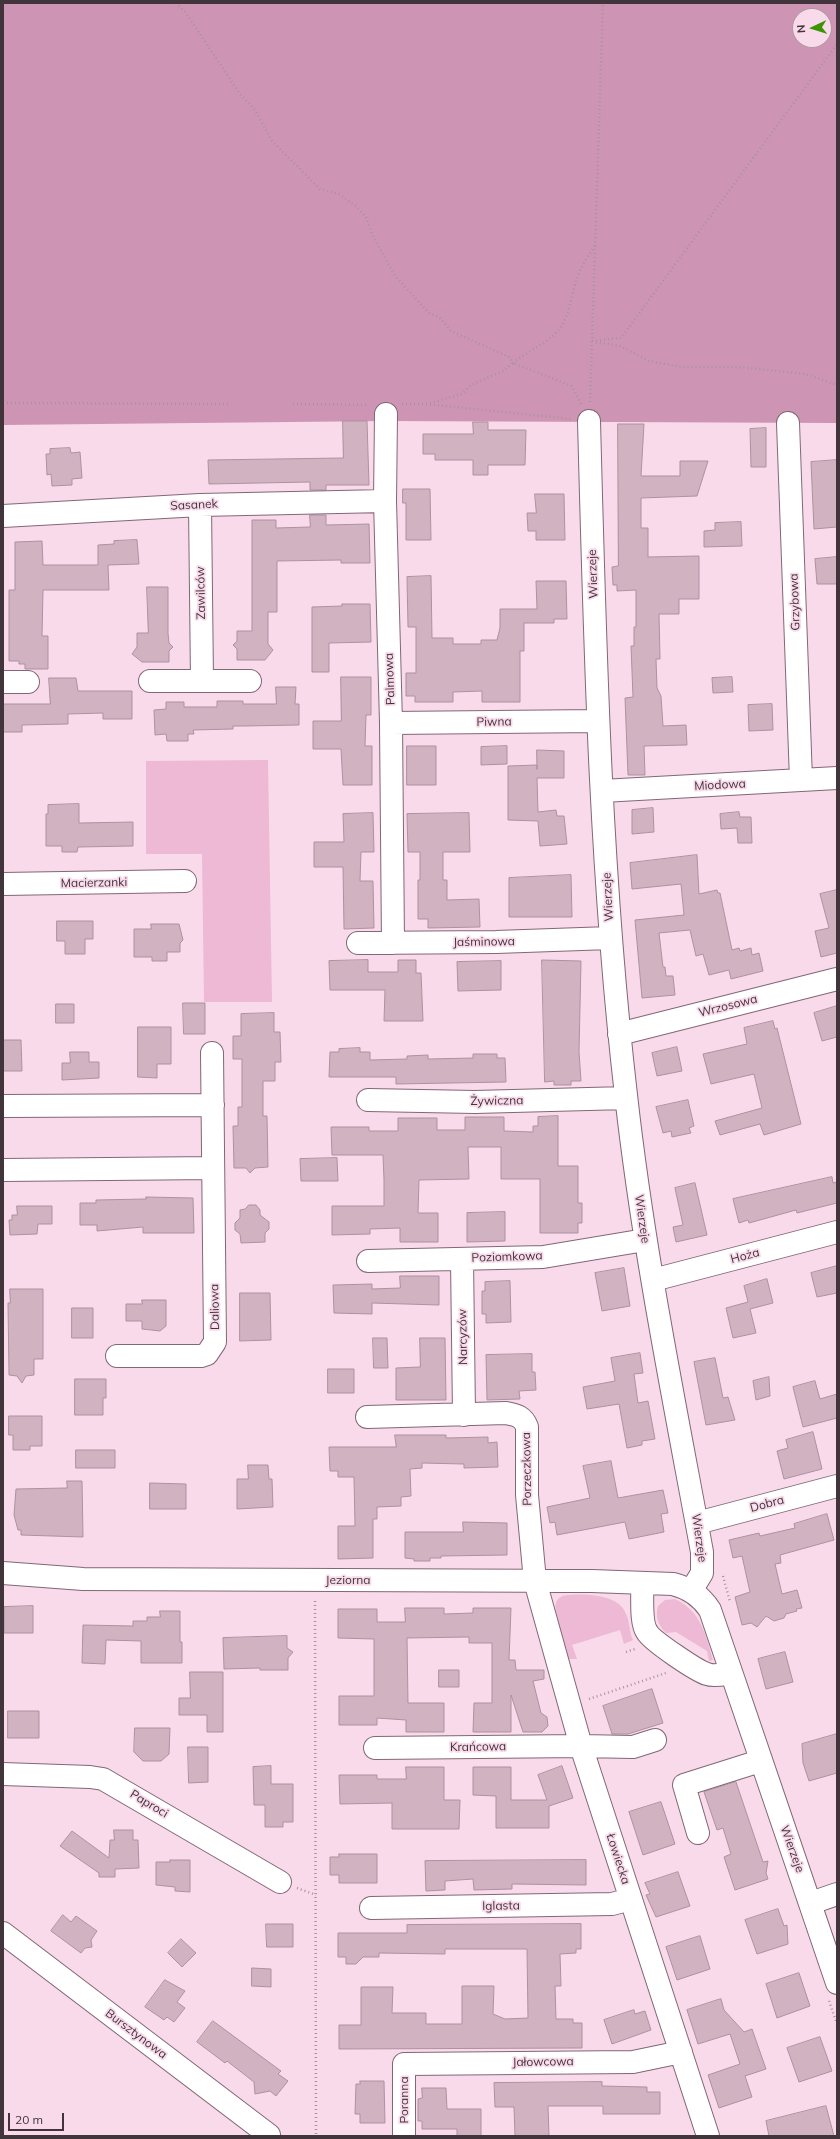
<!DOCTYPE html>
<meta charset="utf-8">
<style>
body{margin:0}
#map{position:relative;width:840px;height:2139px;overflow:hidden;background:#f9daea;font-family:Mulish,sans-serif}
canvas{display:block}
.frame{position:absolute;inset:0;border:4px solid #41343b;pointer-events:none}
.north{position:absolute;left:792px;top:8px;width:40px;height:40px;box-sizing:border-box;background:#f9daea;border:1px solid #af98a4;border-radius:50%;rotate:266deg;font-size:11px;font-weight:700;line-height:16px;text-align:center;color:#41343b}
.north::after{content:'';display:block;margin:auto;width:14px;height:18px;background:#3c9303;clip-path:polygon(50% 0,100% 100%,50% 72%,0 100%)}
.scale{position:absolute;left:8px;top:2113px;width:56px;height:18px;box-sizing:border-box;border:2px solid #41343b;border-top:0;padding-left:5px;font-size:12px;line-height:14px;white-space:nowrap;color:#41343b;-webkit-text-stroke:3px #f9daea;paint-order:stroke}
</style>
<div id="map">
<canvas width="840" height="2139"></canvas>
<div class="frame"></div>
<div class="north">N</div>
<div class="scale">20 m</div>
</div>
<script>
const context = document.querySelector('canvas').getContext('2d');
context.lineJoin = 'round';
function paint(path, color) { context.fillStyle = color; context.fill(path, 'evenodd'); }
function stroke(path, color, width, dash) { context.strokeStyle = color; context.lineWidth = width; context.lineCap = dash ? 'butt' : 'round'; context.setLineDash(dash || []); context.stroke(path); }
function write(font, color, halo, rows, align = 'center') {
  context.font = font + ' Mulish,sans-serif'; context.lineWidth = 3.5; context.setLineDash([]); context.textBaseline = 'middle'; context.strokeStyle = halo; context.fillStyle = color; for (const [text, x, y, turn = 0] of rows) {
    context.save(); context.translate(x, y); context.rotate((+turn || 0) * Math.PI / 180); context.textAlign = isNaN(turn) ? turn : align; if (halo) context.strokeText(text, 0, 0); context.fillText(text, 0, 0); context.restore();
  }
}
const green = new Path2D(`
 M268,760L272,1002H204L202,854H146V761Z
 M562,1596C580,1593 619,1593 626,1614C630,1622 629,1632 633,1640L624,1644L620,1630L572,1645L577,1659H568L552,1621L558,1619C556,1610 552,1602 562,1596Z
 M675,1599C701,1611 706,1635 713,1660L709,1661L707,1651L676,1632L666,1633C658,1625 655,1617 658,1606L665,1600Z`);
const forest = new Path2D(`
 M3,3H837V423L386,421L3,425ZM800,16H824V40H800Z`);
const building = new Path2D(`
 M343,421H367L369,485H326V490H310V482L209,484L208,460L343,458Z
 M473,422H488V430H526L525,465H488V475H473V460H435V454H423V434H473Z
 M618,424H644L641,476H680V461H708L697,496L641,498V528H648V557L699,556V599H679V614H659L660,659H656L657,688L661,696L663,726L686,725L687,745L644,746L645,775H628L625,698L633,697L631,646H634V627H636V590L617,591V585H613L612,567L618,566Z
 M766,428V467H751L750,429Z
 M70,448L71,453L80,452L82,478L72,479V485L52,486L51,474L47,475L46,454H50V449Z
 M837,460V527L814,529L811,462Z
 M403,489H430L431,540H406V503H403Z
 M535,494H564L565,540H536V531H528L527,513H536Z
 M310,515H326V525L369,524L370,563H341V560L277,561V612H268V644L273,650L265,660H237V649L233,645L237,641V631H252V520H276V528L310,527Z
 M741,522L742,546L704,547V531L715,530V523Z
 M137,540L139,564L108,565L109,590H43L42,636H48V669H25V664H19V661H9V590H15V542L42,541L43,565H98V545L114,544V541Z
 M837,557V584H817L815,559Z
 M431,576L432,638H453V644H481V640H497L500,628V609H537L536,581H566L567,619H554V623H524V651H520V702H482V691L453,692V702H415V696H406V673H416V627H408L407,577Z
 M147,587H168V633L169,643L173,647L169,651V662H142L132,654L137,647V633H148Z
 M342,604H370L371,642L329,643V672H312V607L342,606Z
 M341,677H371V715H366L365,746H372V785H343L341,749H313V721H341Z
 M732,677L733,692L713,693L712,678Z
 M49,678H76L78,691H132V719H103V713L68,714V724L22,725V732H3V704H50Z
 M276,687H296L295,704H299V725L244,726H233V729L193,730L194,734H188V741H167L166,734L155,735L154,710L166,709V702H184V707H217V701H243V704H276Z
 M772,704L773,730L749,731L748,705Z
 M407,746H436V785H407Z
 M507,746V764L481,765V747Z
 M537,750L564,751V778H537L538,812L556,810L557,816H564L567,844L540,846L538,821L508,820V766L537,765V769Z
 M79,804V823L133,822V846L78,847L77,852H62V846H46V814H48V805Z
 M653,808L654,832L632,834V810Z
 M739,812L740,817H751L752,843H738L737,828L721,829L720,814Z
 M373,813L374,852H361L360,881H373L374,928L344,929L343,867H314V842H344L343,814Z
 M469,813L470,852H443V880H447V900L479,899L480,927L428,928V919H418V880H420V852H408L407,814Z
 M697,855L699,894L717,890L718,893H720L732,950L739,948L740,951L751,948L752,955L759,953L763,971L731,979L729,970L709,975L703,954L696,956L690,930L659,933L663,967H665L666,976H673L675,995L642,998L635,920L684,915L681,884L632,889L630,863Z
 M571,875L572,917H509V878Z
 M837,890V953L821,957L815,931L829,928L820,894Z
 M57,921H93V939H85V954H65V941H57Z
 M151,924H179L183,940L180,943V952H167V961H152V957H134V929H151Z
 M368,960V972H398V960H416V973H421L423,1021H384L385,990H330L329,961Z
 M542,960L581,961L579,1052L581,1081H571V1085H554V1081L545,1082Z
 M501,961V990L458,991L457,962Z
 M183,1003H205V1034H184Z
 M56,1004H74V1023H56Z
 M837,1006V1037L822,1041L814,1013Z
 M274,1013V1032H280L281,1062H275V1081H263V1116H267L268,1167L255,1168L250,1173L246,1168H234L233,1126H238V1107H242V1059H233V1036H241V1014Z
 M773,1021L775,1029L777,1028L801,1124L764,1135L760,1124L720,1135L715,1121L762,1108L754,1074L711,1084L703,1054L747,1044L744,1028Z
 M138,1027H171V1064H157V1078L138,1077Z
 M3,1040H21L22,1071H3Z
 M677,1047L682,1071L657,1076L652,1053Z
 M360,1048V1052H370V1060L407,1059V1056L428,1055V1059L473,1058V1054H497V1058H505L506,1082L396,1084V1077H329L330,1052H339V1049Z
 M70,1052H89V1062H99V1078L62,1080V1063H70Z
 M688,1100L694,1126L689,1128L691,1133L672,1137L671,1131L663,1133L656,1107Z
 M558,1116V1166H578V1203H582V1223H578V1233H540V1179H501V1147H468L469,1179L419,1180L418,1213H438V1242H400V1228L370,1229V1234L332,1235V1206H384V1180L383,1155H332L331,1127H369V1131H398V1118H437V1130H465V1117H504V1131L533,1132V1126H538V1117Z
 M337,1158L338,1181H301L300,1159Z
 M832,1177L833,1183L837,1182V1203L797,1213L796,1210L749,1223L748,1220L739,1223L733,1199Z
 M695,1183L707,1235L676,1242L673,1227L683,1225L675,1188Z
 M146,1197L193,1198L194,1233H143V1227L97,1231V1225H80V1203H96V1200L146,1199Z
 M249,1205H256L260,1210V1215L269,1222V1229L265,1233V1242L241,1243L240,1234L235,1230V1223L240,1218V1210L245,1209Z
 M17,1206H52V1224H38L37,1234L10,1235L9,1220H12V1215H17Z
 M505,1212V1241L467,1242V1213Z
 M837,1266V1293L817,1297L811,1273Z
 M624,1268L630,1306L602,1311L595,1273Z
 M400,1276H439V1305L372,1303V1314L334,1313L333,1285L372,1284V1289L400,1288Z
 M767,1279L773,1303L750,1309L756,1333L733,1338L726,1308L748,1302L744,1286Z
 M510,1281L511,1322L486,1323V1314H482V1291H485V1282Z
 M10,1289H43V1359H34V1375L26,1376L22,1383L17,1376L9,1375L8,1303H10Z
 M240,1293H270L271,1340L240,1341Z
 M142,1300H166V1326L160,1331L142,1329V1321H126V1304H142Z
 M72,1308H93V1338H72Z
 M373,1338H387L388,1368H374Z
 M420,1338H445L446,1400H396V1368L420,1367Z
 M640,1353L643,1373L634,1374L638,1403L648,1401L655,1439L642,1441V1445L627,1448L619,1404L587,1409L583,1387L615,1381L611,1358Z
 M532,1354V1372H535L536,1390L519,1391L520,1399L487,1400L486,1355Z
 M715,1358L723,1398L728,1397L735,1420L706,1425L694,1362Z
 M328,1369H354V1393H328Z
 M769,1377L770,1396L756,1400L753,1381Z
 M75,1379H106V1398H103V1415H75Z
 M815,1381L820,1399L837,1394V1418L803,1427L793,1387Z
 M9,1416H42V1446H30V1450H13V1435H9Z
 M813,1432L822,1469L784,1479L777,1451L788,1448L786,1440Z
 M395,1435H446V1438L488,1437V1443L497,1442L498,1467L464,1468V1464L422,1463V1468L410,1469L411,1496L401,1497V1506L377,1507V1519H373V1558L338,1559V1526H355L354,1477H338V1471H330L329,1447H396Z
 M76,1450H115V1468H76Z
 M611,1461L618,1498L663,1490L668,1513L661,1514L664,1532L629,1539L625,1522L557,1535L555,1522L550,1523L547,1507L590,1498L583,1466Z
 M248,1465H268L269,1479H272L273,1507L237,1509V1479H248Z
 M67,1481H82L83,1537L21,1535V1530H18L14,1515L16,1489L67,1488Z
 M150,1483L186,1484V1509H150Z
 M827,1514L834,1540L780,1555L781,1563L775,1564L782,1594L797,1590L802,1608L796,1609L797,1611L786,1614L784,1618L774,1621L766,1616L757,1627L751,1623L742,1625L735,1597L750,1592L742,1556L733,1558L729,1540L759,1533L760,1536L795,1528L794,1524Z
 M463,1522L507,1523V1555L441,1556V1558H430V1561H414V1559L405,1558V1532H463Z
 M33,1606V1633H4V1607Z
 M405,1608H444V1614L473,1613V1608H511L509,1660H515L516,1670H544V1679L533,1681L541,1713L547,1717L548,1726L542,1732H523L511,1695V1732H473L474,1703H492V1643H469V1637L407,1638L408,1703H444V1732H406V1720L377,1718V1725H339V1696H374V1639L338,1638V1609H377V1622H405Z
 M160,1611H180V1642H182V1663H141V1641L106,1640L105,1664L82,1663L83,1625L133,1626V1621H147V1617H160Z
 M287,1636V1648L293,1652L288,1658V1670H260V1668L224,1669L223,1638Z
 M785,1652L793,1682L766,1689L758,1659Z
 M439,1670H459V1687H439Z
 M190,1672H223V1732H207V1715H179V1698H190Z
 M652,1689L663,1723L628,1734H612L603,1706Z
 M8,1711H39V1738H8Z
 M135,1728H170L169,1754L161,1761H143L134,1752Z
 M837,1734V1773L809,1781L803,1763L802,1744Z
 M188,1747H208V1782L189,1783Z
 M271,1766V1784H293V1822H283V1827H265V1805H254L253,1767Z
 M562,1766L573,1798L549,1806V1828H496V1796L473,1795V1767H511V1800H547L538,1775Z
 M406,1767H444V1800H460L459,1829H392V1803L340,1804L339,1775H377V1779H406Z
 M736,1782L763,1862L768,1861L766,1873L768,1879L735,1890L724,1857L731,1854L723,1828L717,1830L704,1792Z
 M661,1802L675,1844L643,1855L629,1812Z
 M114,1830H133V1840H138L139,1868L115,1869V1877H99V1873L60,1846L72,1831L109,1858L110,1840H114Z
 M339,1854H377V1883H339V1875H330V1857H339Z
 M170,1860H190V1892L175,1891V1887L156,1885V1862H170Z
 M586,1860V1885L512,1884V1889L474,1890L473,1879L445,1881V1890L426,1891L425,1861Z
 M678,1872L690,1906L656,1917L646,1895L650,1894L645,1883Z
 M778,1909L784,1926L787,1925L788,1944L757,1954L745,1920Z
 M63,1915L71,1922L76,1916L97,1931L91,1940L92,1947L85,1948L81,1953L51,1931Z
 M266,1924H293V1947H267Z
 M581,1924V1949H576V1953L560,1954L561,1986H555L556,2019H573V2023H582V2048L339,2049V2025H361V1987H393L392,2013H426V2024H462V1986H494L493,2014L505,2019L528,2018L527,1949H445V1954L379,1953V1957H363L356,1964H346V1957H338V1933H407V1925Z
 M700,1936L710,1969L677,1980L666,1947Z
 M181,1939L196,1953L182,1967L168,1953Z
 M252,1968L271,1969V1987L252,1986Z
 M799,1973L810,2006L777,2018L766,1984Z
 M165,1980L185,1991L177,2002L185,2008L174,2022L167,2017L164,2020L145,2007Z
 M721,1999L724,2010L744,2032L752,2029L766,2069L745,2076L752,2097L719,2108L708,2075L740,2064L730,2034L698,2044L687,2010Z
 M634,2010L635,2014L645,2011L651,2030L612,2044L604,2020Z
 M213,2021L281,2071L278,2074L288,2081L276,2096L270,2091L255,2094L254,2082L227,2061L225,2063L197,2042Z
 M820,2037L832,2071L799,2082L787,2048Z
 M360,2081H384L385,2123H360V2114H355L356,2084H360Z
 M602,2082V2086L647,2087V2092H660V2114H603V2106H548L549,2136H515L514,2107H495L494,2083Z
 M422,2088H446L447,2109H481V2136H457V2129H422V2121H418V2099L422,2098Z
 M826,2106L834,2136H769L766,2121Z`);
const path = new Path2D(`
 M176,3L186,13L240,94L255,110L272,141L320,189L339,194L357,207L366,217L372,234L395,276L429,313L439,317L451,331L509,357L513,363C526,352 544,345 556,333C570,319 571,295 577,278C581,267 588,255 595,246
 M592,341L621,338L837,44
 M596,342L620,346L649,361L682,367H741L805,374L837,385
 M590,402L603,3
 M3,403L228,404
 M430,403L462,394L471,385L503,371L513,363L572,386L581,404
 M293,404L369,405
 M402,404H427L571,419
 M723,1576L730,1602
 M315,1601L316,2136
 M626,1652L635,1649
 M589,1699L666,1673
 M297,1888L316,1895
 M829,2001L837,2024`);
const minor = new Path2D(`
 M386,414L385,501L391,723L393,943
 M589,421C595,646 600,871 626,1095C643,1248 674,1400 702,1552V1573L691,1591
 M788,423L801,780
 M200,505L202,681
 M3,516L200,505L385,501
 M150,681H250
 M3,682H28
 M391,723L597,721
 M602,791L837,778
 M3,884L185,881
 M358,943L496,942L610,938
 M619,1034L837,979
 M368,1100L475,1102L626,1098
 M3,1106L213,1105
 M3,1170L213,1168
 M462,1259L464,1415
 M368,1261L543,1257L645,1240
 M653,1280L837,1232
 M117,1356H201L207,1354L215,1342L212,1053
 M367,1417L506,1413C516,1415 523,1416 527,1427V1495L535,1581L581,1746L708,2136
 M697,1523L837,1486
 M3,1573L83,1579L592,1581L673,1584C689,1588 701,1596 710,1610L837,1983
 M642,1583C643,1596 640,1622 647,1632C652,1641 697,1671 707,1674C715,1677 724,1674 731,1673
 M375,1748L581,1746L633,1747L655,1740
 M3,1774L90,1777L103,1779L280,1882
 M698,1833L684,1785L760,1761
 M811,1903L837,1894
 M371,1908L612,1904L631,1899
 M3,1933L269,2135
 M404,2136V2064L633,2062L681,2052`);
const streetNames = [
 ["Sasanek",194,505,-3],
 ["Wierzeje",593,574,-92],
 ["Zawilców",201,593,-91],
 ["Grzybowa",795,602,-92],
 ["Palmowa",390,679,-92],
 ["Piwna",494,722,-1],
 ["Miodowa",720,785,-3],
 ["Macierzanki",94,883,-1],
 ["Wierzeje",608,897,-93],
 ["Jaśminowa",484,942,-1],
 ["Wrzosowa",728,1006,-14],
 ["Żywiczna",497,1101,-1],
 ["Wierzeje",642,1219,82],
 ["Hoża",745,1256,-15],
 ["Poziomkowa",507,1257,-2],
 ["Daliowa",215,1307,-91],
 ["Narcyzów",463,1337,-91],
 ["Porzeczkowa",527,1469,-91],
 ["Dobra",767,1504,-15],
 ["Wierzeje",699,1538,82],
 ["Jeziorna",348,1580],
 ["Krańcowa",478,1747,-1],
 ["Paproci",149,1804,31],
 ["Wierzeje",792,1849,70],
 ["Łowiecka",618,1859,72],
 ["Iglasta",501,1906,-1],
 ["Bursztynowa",136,2034,37],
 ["Jałowcowa",543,2062,-1],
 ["Poranna",404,2100,-90]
];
paint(green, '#edb9d4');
paint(forest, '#ce94b3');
paint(building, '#d0b2c1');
stroke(building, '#ae91a0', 1);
stroke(minor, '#826775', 24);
stroke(path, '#a9929e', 2.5, [1, 3]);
stroke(minor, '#fff', 22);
write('12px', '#41343b', '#f9daea', streetNames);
</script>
